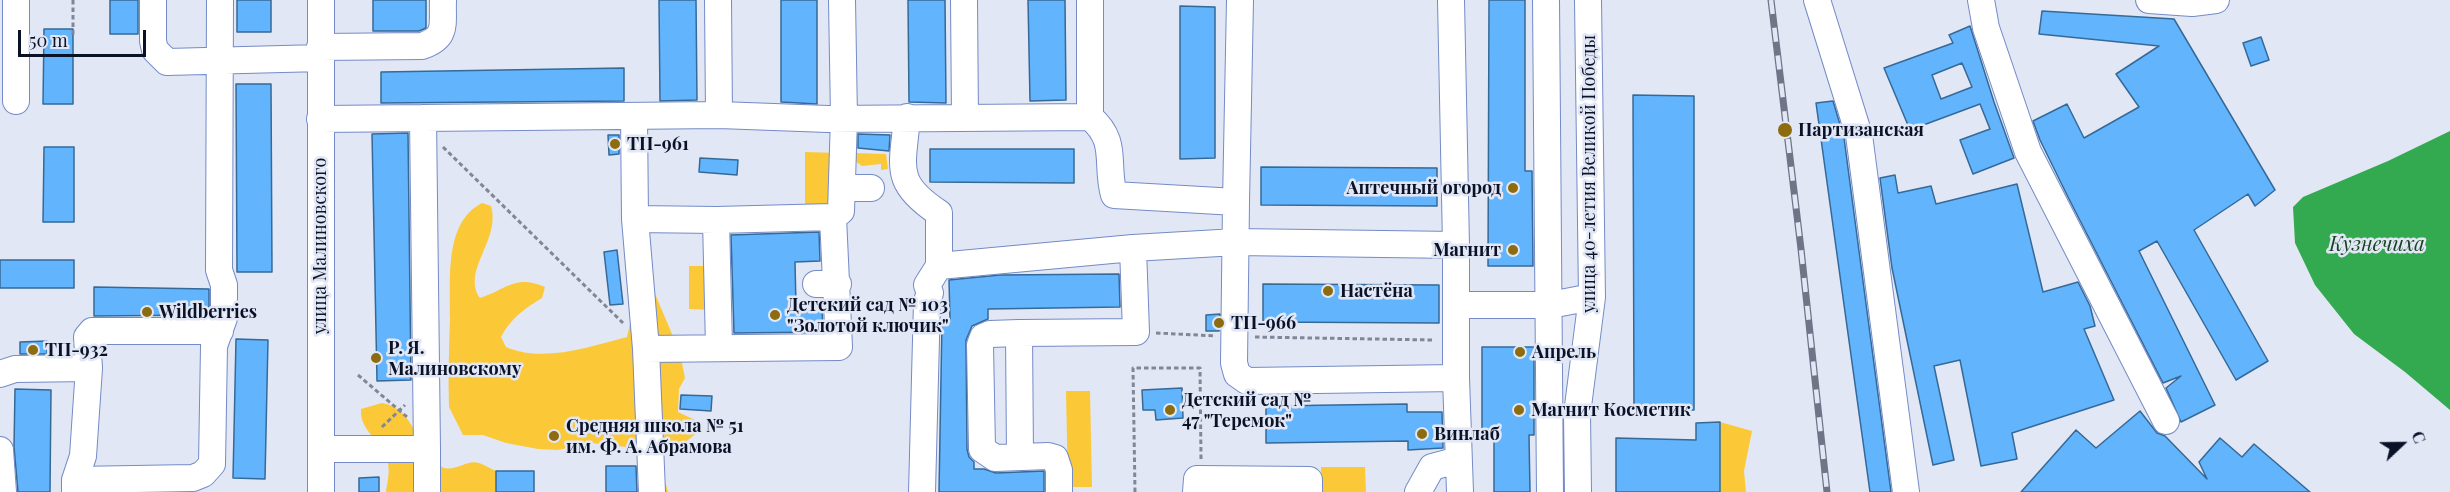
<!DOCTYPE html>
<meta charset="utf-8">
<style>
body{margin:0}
#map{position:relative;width:2450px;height:492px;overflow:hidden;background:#e2e7f5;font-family:"Playfair Display",serif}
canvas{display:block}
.north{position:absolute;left:2372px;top:414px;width:60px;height:60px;-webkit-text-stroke:4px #e2e7f5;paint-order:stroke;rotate:68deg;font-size:16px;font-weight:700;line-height:24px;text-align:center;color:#0a1228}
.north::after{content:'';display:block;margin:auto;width:21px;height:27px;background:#0a1228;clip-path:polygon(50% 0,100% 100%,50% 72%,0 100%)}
.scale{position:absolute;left:18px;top:30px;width:128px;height:27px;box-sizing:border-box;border:3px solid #0a1228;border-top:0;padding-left:8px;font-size:18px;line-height:21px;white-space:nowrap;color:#0a1228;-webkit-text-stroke:4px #e2e7f5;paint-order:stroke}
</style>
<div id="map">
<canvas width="2450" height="492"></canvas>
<div class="north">С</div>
<div class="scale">50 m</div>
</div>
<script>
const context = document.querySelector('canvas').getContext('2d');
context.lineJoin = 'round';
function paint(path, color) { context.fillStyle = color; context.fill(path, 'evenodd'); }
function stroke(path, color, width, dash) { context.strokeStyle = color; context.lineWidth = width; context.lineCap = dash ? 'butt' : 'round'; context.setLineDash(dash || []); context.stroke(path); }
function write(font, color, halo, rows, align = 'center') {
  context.font = font + ' "Playfair Display",serif'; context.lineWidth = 5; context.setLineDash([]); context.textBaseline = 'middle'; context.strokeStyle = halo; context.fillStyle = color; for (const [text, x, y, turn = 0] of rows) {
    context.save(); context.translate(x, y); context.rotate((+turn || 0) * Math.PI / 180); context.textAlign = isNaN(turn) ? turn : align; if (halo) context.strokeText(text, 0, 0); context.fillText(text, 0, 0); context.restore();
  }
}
const green = new Path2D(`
 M805,152L838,153L837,200L824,214L805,212Z
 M853,153L886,154L888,169L881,170V164L862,166L855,161Z
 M482,203L491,206C501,240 461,271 480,298C506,290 515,274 545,287L542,298C524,309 511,318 501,337L506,347C543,363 589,347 627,337L633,310L653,289L680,353L685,378L679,389L678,412L697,421L698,432L678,448L671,446L666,441L658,442V457L668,492H642V466L635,448L591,443L558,450L538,449L506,443L483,435H463L449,407C448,377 449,348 450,318C451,282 443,223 482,203Z
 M689,266H713V310L689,309Z
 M1066,391H1090L1092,487H1068Z
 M382,403C417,408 416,454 442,467C454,473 467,459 479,463C485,465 491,469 496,471V492H386C387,483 390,473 388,463C385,442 359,432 361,409Z
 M1720,422L1752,431L1744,471L1746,492H1720Z
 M1321,467H1365L1366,492H1320Z`);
const water = new Path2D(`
 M2450,131V410L2405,372L2354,334L2315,285L2295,243L2293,207L2303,197L2388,161Z`);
const building = new Path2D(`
 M110,0H138V34H110Z
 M237,0H271V32H237Z
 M373,0H426V28L419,31H373Z
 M659,0H696L697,100L660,101Z
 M781,0H817V104L781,102Z
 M908,0H945L946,103L909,102Z
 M1028,0H1065L1066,100L1030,101Z
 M1489,0H1525V171H1532L1533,266H1488Z
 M1180,6L1215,7V158L1180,159Z
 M2042,11L2174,19L2275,190L2255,206L2248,194L2194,230L2268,361L2236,380L2157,241L2139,251L2215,405L2181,422L2166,388L2181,376L2163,383L2068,197L2040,140L2033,121L2067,104L2084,138L2139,107L2116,74L2159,46L2039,34Z
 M1970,26L1994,102L2014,158L1973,174L1960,140L1990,129L1980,104L1910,130L1884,68L1953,43L1949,35ZM1962,63L1972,87L1941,99L1932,75Z
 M44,29H73V104H43Z
 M2261,37L2269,60L2251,66L2243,43Z
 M624,68V101L381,103V72Z
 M236,84H271L272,272H237Z
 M1633,95L1694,96V410L1634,409Z
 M1833,101L1844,138L1891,492H1870L1816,103Z
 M408,133L411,380L377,381L372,134Z
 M858,134L890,135L889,151L858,148Z
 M608,135H619V154L609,155Z
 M44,147H74V222H43Z
 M930,149H1074V183L930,182Z
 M700,158L738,160L737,175L699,172Z
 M1261,167L1437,168V206L1261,205Z
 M1895,175L1898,193L1931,186L1936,204L2017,184L2043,292L2078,282L2090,306L2095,326L2084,329L2114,400L2012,433L2017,459L1981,466L1960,360L1934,366L1954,460L1933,465L1892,268L1880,178Z
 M819,232L820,261L795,262L796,306H822L823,332L734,333L731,235Z
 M617,250L623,304L610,305L604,252Z
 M0,260H74V288H0Z
 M1119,274L1120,307L988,309V319L972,326L966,340L967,449L969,457L974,462V469H984L996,473L1044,471V492H939L942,320H950L949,280L1000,275Z
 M1263,284L1439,285V323L1263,322Z
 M94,287L209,289V315L94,316Z
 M1220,314L1219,331H1206V315Z
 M236,339L268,340L265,479L233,478Z
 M47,341V354H20V342Z
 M1482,347H1534V435H1529L1530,492H1494V435H1482Z
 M1182,388L1183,418L1156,420L1155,410H1143L1142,390Z
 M15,389L51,390L50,492H18L14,447Z
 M681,395L712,396L711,411L680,409Z
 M1407,404V412H1442L1443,448L1408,450V441L1266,443V406Z
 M2140,411L2157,433L2165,436L2207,479L2199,462L2220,438L2242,457L2254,444L2310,492H2021L2076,430L2096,448Z
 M1720,422V492H1616V438L1696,440V423Z
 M606,466H636L637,492H606Z
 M496,471H534V492H496Z
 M379,477V492H359V478Z`);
const path = new Path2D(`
 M73,0V36
 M443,147L623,323
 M1156,333L1216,336
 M1255,337L1434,340
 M358,375L407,417
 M382,427L405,405
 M1135,492L1133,368H1200L1201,459`);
const minor = new Path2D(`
 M16,0V101
 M153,0V41L155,50L167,62L321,58
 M321,0V492
 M718,0L719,115L828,119L1090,117
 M964,0L965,118
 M1090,0V117C1119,142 1105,163 1114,195L1236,202L1234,363L1237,374L1247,381L1456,378
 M1451,0L1456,245V378L1460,492
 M1546,0L1550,492
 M1817,0L1859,135L1906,492
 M1981,0L1986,28L2028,152L2166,421
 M2149,0L2192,3L2216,0
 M320,47L422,46C448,37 442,25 443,0
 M634,116L635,219L646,349L652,492
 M907,117C903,167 892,182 939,213V266L927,285L930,293L927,301L922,492
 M423,118L719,115
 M320,119L423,118L427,449H321
 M842,188H871
 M1236,202L1240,0
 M635,219L716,220
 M1133,248L1236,242L1456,245
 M939,266L1133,248L1136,332L1019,333
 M816,284H838
 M1456,305H1550L1592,297
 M719,347L716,220L833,217L841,211L844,118L842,0
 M646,349L839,347L833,217
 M89,368L87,337L92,331H220
 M0,374L15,369L89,368L83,456L75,480V492
 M0,450L3,492
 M1020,456L1019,333L990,334L983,337L980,345L982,449L995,458L1048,456L1055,458L1059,470V492
 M75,480L193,478L203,474L212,464L214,346L224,318V285L219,270L220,0
 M427,492V449
 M1196,492L1197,479L1309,480V492
 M1418,492L1432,467L1458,460
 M1578,492L1577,414L1592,297L1588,0`);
const rail = new Path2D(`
 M1771,0L1801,249L1827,492`);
const markers = [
 [1785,130,8,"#8c6c0e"],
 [615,144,6,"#8c6c0e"],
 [1513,188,6,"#8c6c0e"],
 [1513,250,6,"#8c6c0e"],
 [1328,291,6,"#8c6c0e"],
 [147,312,6,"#8c6c0e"],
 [775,315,6,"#8c6c0e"],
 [1219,323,6,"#8c6c0e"],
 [33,350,6,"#8c6c0e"],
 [1520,352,6,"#8c6c0e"],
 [376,358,6,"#8c6c0e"],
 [1170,410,6,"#8c6c0e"],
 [1519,410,6,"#8c6c0e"],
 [1422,434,6,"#8c6c0e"],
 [554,436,6,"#8c6c0e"]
];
const poiNames = [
 ["Партизанская",1798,130],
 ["ТП-961",627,144],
 ["Аптечный огород",1501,188,"right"],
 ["Магнит",1501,250,"right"],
 ["Настёна",1340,291],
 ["Детский сад № 103",787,305],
 ["\"Золотой ключик\"",787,326],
 ["Wildberries",159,312],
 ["ТП-966",1231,323],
 ["Р. Я.",388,348],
 ["Малиновскому",388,369],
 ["ТП-932",45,350],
 ["Апрель",1532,352],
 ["Детский сад №",1182,400],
 ["47 \"Теремок\"",1182,421],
 ["Магнит Косметик",1531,410],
 ["Средняя школа № 51",566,426],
 ["им. Ф. А. Абрамова",566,447],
 ["Винлаб",1434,434]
];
const streetNames = [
 ["улица 40-летия Великой Победы",1589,174,-90],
 ["улица Малиновского",320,246,-90]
];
const waterNames = [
 ["Кузнечиха",2377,245]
];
paint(green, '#fbc838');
paint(water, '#34aa50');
paint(building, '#62b4fd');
stroke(building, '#356998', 1.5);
stroke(minor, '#748bc7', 28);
stroke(path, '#818799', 3, [4.5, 3]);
stroke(minor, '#fff', 26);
stroke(rail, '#6e7587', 7);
stroke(rail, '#e2e7f5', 4.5, [14]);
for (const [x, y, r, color] of markers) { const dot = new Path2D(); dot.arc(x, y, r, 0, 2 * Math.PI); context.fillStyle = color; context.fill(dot); stroke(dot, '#e2e7f5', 2); }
write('bold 18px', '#0a1228', '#e2e7f5', poiNames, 'left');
write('18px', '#0a1228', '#e2e7f5', streetNames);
write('italic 20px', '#16431f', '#e2e7f5', waterNames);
</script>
